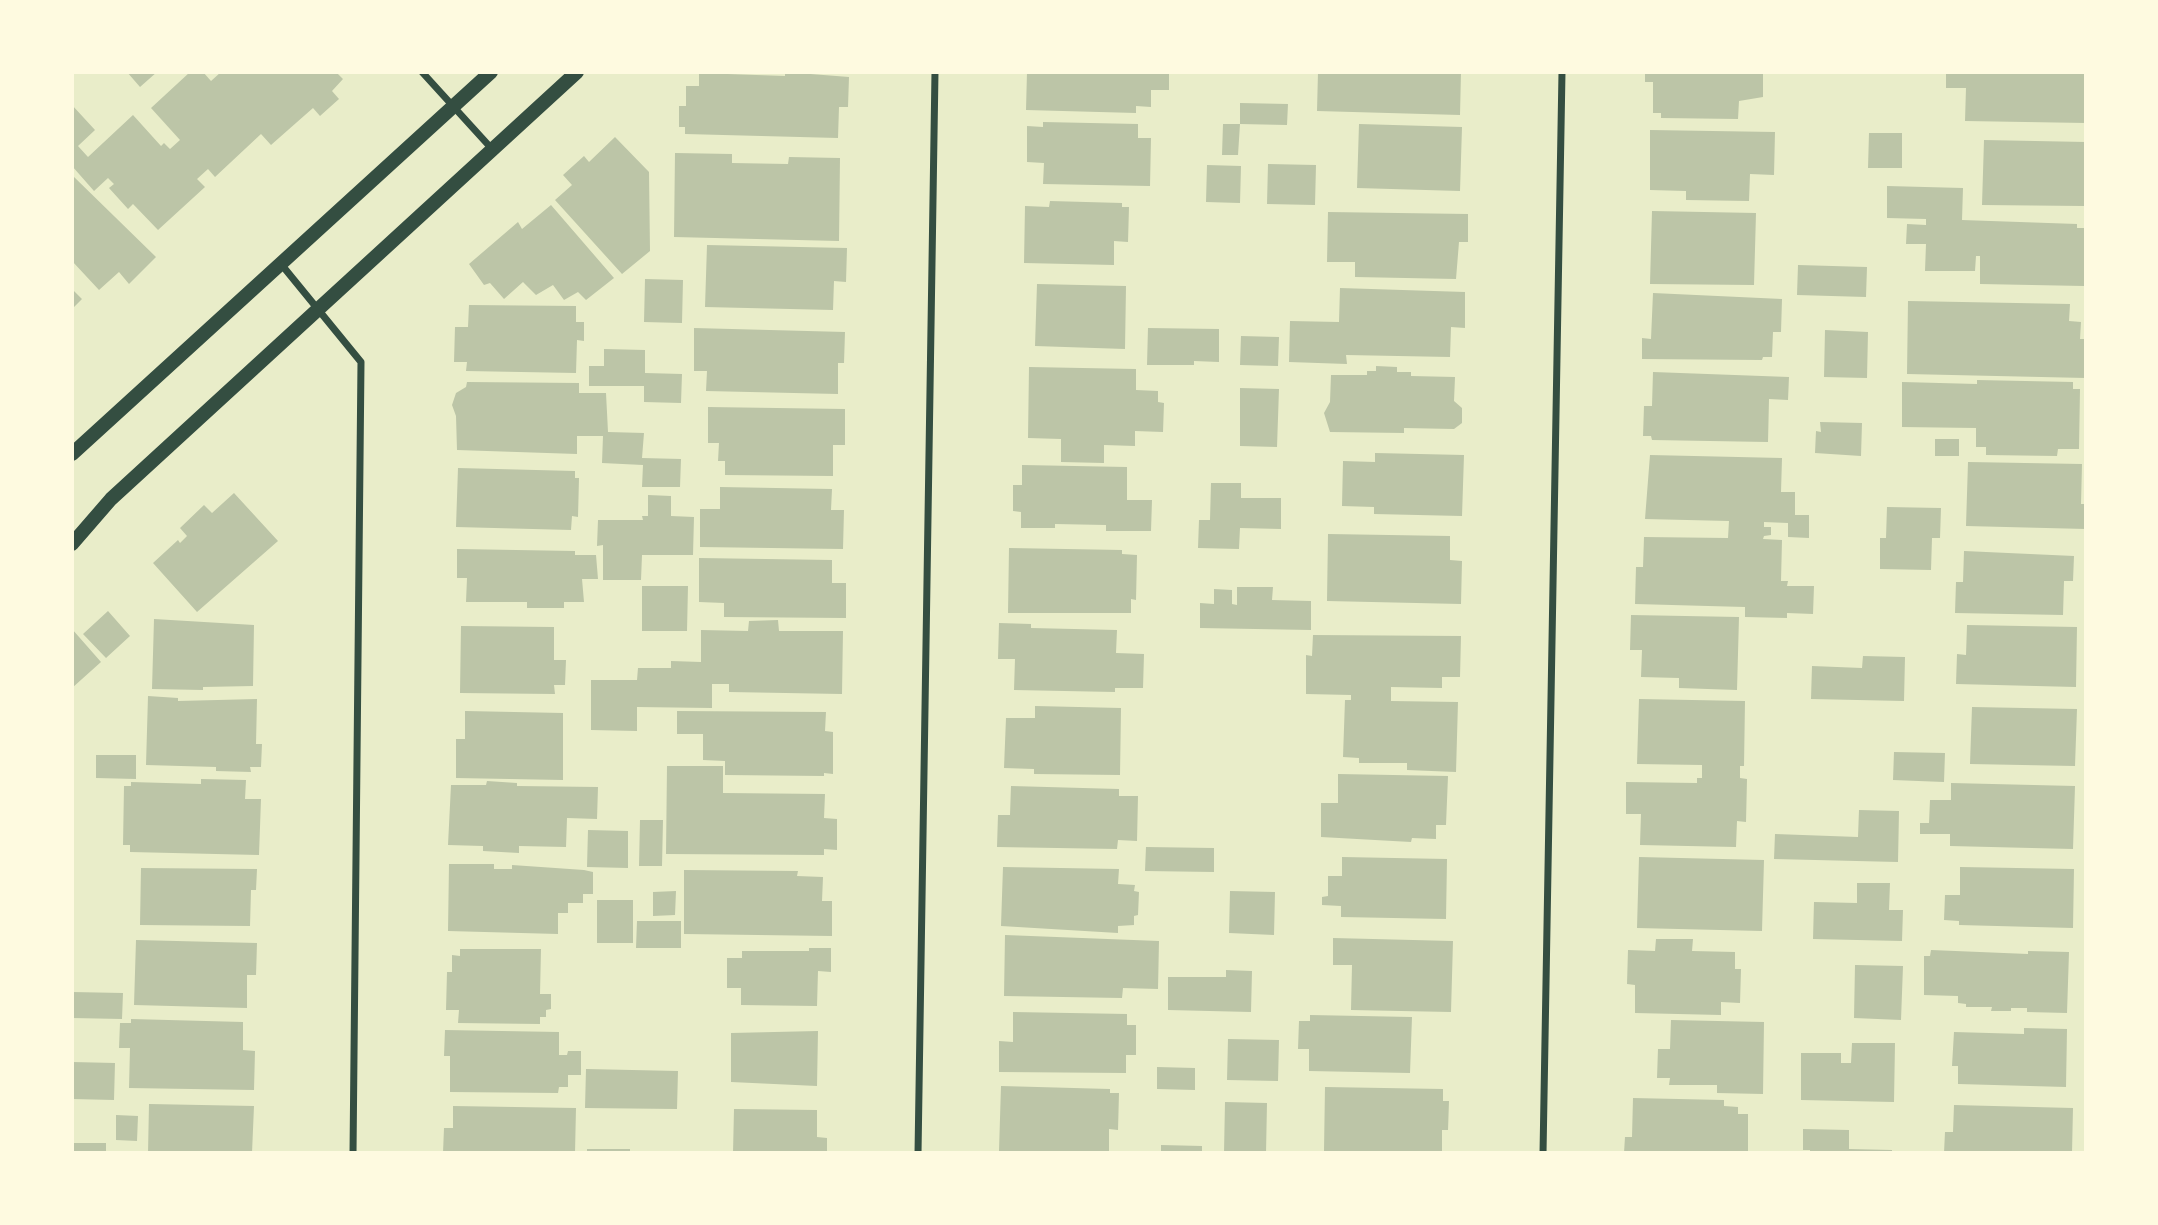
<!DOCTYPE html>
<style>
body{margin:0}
#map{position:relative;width:2158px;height:1225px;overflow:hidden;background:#e9edc9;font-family:Signika,sans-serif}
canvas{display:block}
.frame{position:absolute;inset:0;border:74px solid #fefae0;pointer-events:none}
</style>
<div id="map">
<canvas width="2158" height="1225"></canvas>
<div class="frame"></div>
</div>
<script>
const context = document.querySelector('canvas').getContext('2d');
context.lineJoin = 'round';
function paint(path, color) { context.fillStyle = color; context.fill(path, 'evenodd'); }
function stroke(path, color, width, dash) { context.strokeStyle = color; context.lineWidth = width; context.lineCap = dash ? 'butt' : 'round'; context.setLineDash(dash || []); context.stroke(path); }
const building = new Path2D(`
 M127,72H157L140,87Z
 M190,72H203L211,81L221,72H336L343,79L332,91L339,99L320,116L313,108L271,145L261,134L215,177L208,169L197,179L205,187L158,230L133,204L128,209L109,188L114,184L108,178L94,191L72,166V105L95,130L78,146L88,157L133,115L161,146L164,143L170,149L180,140L151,108Z
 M785,72L849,77L848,107H839L838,138L685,134V127H679V106H686V86H699V73L785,76Z
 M1027,72H1169V90H1151V107L1136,106V113L1026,110Z
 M1318,72H1461L1460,115L1317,111Z
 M1645,72H1763V97L1739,101L1738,119L1661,118V113H1653V82H1645Z
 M1946,72H2086V123L1965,121L1966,88H1946Z
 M1240,103L1288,104L1287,125L1240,124Z
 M1043,122L1138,124V138H1151L1150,186L1043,184L1044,163L1027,162V126L1043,127Z
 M1223,124H1240L1238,155H1222Z
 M1359,124L1462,127L1460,191L1357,188Z
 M1650,130L1775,132L1774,175L1750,174L1749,201L1686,200V191L1650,190Z
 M1869,133H1902V168H1868Z
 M615,137L649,172L650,251L622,274L555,200L572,185L563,175L584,156L589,162Z
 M1984,140L2086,142L2084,206L1982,205Z
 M675,153L732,154V163L788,164L789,157L840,158L839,241L674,237Z
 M1268,164L1316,165L1315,205L1267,204Z
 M1207,165L1241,166L1240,203L1206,202Z
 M73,176L156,257L129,284L119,272L99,290L72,261Z
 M1887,186L1963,188L1962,220L2077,224V228H2085L2086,232L2084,286L1980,284V256H1976L1975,271H1925L1926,244H1906L1907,224L1926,225V219L1887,218Z
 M1050,201L1122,203V207H1129L1128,242L1114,241V265L1024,263L1025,206L1049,207Z
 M551,205L614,278L586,300L578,292L564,300L553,285L536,295L523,282L504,299L490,283L484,285L469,264L518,222L522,229Z
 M1652,211L1756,213L1754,285L1650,284Z
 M1328,212L1468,214V242H1459L1456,279L1355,277V262H1327Z
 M707,245L847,248L846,282L834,281L833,310L705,307Z
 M1798,265L1867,267L1866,297L1797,295Z
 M645,279L683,280L682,323L644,322Z
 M1037,284L1126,286L1125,349L1035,346Z
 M1340,288L1465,292V328L1451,327L1450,357L1346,355L1347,364L1289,362L1290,321L1339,322Z
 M72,289L82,299L72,309Z
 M1653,293L1782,299L1781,332H1773L1772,357H1763L1762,360L1642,359V338L1651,339Z
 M1908,301L2070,304L2069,321L2081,322L2080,339H2086V378L1907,374Z
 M469,305L576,306V322H584V341L577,340L576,373L466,371L467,362H454L455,327H468Z
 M694,328L845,332L844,363H838V394L706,391L707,371H694Z
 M1148,328L1219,329V362L1194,361V365H1147Z
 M1825,330L1868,332L1867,378L1824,377Z
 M1241,336L1279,337L1278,366L1240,365Z
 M604,349L645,350V373L682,374L681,403L644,402V386H589V366H604Z
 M1376,366L1397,367V372H1411V376L1455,377L1454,401L1462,408V423L1454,429L1404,428V433L1330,432L1324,413L1330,402L1331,375H1367V371H1376Z
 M1029,367L1136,369V390L1158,391V402L1164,403L1163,432L1135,431V446L1104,445V463L1061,462V439L1028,438Z
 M1653,372L1789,377L1788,400L1769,399L1768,442L1652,440L1651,436H1643L1644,406H1652Z
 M1977,380L2073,382V389H2080L2079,449H2058L2057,456L1986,455V447H1976V428L1902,427V382L1977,384Z
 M467,382L579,383V393H606L608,432L644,433L642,458L681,459L680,487H642L643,465L602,463L603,436H577V454L457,450L456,416L452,405L456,393L466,387Z
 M1240,388L1279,389L1277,447L1240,446Z
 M708,407L845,409V445H833V476L725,475V461H718L719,443H708Z
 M1820,422L1862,423L1861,456L1815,453L1816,431L1821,432Z
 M1935,439H1959V456H1935Z
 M1375,453L1464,455L1462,516L1374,514V507L1342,506L1343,461L1375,462Z
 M1650,455L1782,458L1781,492H1795V515H1809V538L1788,537V523L1764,522V527H1771V535L1764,536L1763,539L1782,540L1781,581H1788L1787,586H1814L1813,614L1787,613V618L1745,617V607L1635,604L1636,567H1643L1644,537L1728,538L1729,521L1645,519Z
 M1968,462L2082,464L2081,504H2086V529L1966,526Z
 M1022,465L1127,467V500H1152L1151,531H1106V525L1055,524V528H1021V512L1013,511V485H1022Z
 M458,468L575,471V478H579L578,517L572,516L571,530L456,527Z
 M1211,483H1241V498H1281V529L1240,528L1239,549L1198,548L1199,520H1210Z
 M720,487L832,489L831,510H844L843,549L700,547V509H720Z
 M234,493L278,541L197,612L153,563L178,540L180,543L187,536L180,528L204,505L212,513Z
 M648,495L671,496V516L694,517L693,555H642L641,580H603V545L597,546L598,520H643L642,516H648Z
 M1887,507L1941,508L1940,538H1932L1931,570L1880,569V538H1886Z
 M1328,534L1450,536V560L1462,561L1461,604L1327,601Z
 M1009,548L1122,550V554L1137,555L1136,600L1131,599V613H1008Z
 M457,549L575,551V555H596L598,579H582L584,602H564V608H527V602H466L467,578H457Z
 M1964,551L2074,556L2073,581H2064L2063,615L1955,613L1956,582H1963Z
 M699,558L832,560V583H846V618L724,617V603L699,602Z
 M642,586H688L687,631H642Z
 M1237,587H1273L1272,600L1311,601V630L1200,628V603L1214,604V589L1232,590V604L1237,605Z
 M108,611L130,636L106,658L83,634Z
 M1631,615L1739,617L1737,690L1679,688V678L1641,677L1642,650H1630Z
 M154,619L254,625L253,686L203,687V690L152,689Z
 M778,620L779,631H843L842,694L729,692V684H712V708L637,707V731L591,730V680H637L638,668H671V661L701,662V630L748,631L749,621Z
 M999,623L1031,624V628L1117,630L1116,653L1144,654L1143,688H1115V692L1014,690L1015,659H998Z
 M1967,625L2077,627L2076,687L1956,684L1957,654L1966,655Z
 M461,626L554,627V660H566L565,685H554L555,694L460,693Z
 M72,629L101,662L72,688Z
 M1313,635L1461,636L1460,677H1442V688L1391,687V701L1458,702L1456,772L1407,770V763H1359V758L1343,757L1345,700H1351V695L1306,694V655L1312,656Z
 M1863,656L1905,657L1904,701L1811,699L1812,666L1862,668Z
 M148,696L178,698V701L257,699L256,744H262L261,767H250L251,772L216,771V767L146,765Z
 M1639,699L1745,701L1744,766H1740V778L1747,779L1746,822L1737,821L1736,847L1640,845L1641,814H1626V782L1697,783V778H1702V765L1637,764Z
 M1035,706L1121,708L1120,775L1034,774V769L1004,768L1006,718H1035Z
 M1972,707L2077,709L2075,766L1970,764Z
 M465,711L563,713V780L456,778V739H465Z
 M677,711L826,712L825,731L833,732V774L824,773V776L725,775V761L703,760V734H677Z
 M1894,752L1945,753L1944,782L1893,780Z
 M96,755H136V779L96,778Z
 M667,766H723V793L825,794L824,818L837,819V850L824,849V855L666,854Z
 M1338,774L1448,776L1446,825H1436V839L1412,838L1411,842L1321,837V803H1338Z
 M201,779L246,780L245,799H261L259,855L130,852V845H123L124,786H131V782L201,784Z
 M487,781L517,783V786L598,787L597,819L567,818L566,847L519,846V853L483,851V846L448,845L451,785H486Z
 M1951,783L2075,786L2073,849L1950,846V834H1920V823H1929L1930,800H1951Z
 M1011,786L1119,789V796H1138L1137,841L1118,840L1117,849L997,847L998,815H1010Z
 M1859,810L1899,811L1898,862L1774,859L1775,834L1858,837Z
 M640,820H663L662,866H639Z
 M588,830L628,831V868L587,867Z
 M1146,847L1214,848V872L1145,871Z
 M1342,857L1447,859L1446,919L1341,917V906L1322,905V897L1328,896V876H1342Z
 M1639,857L1764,860L1762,931L1637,928Z
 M449,864H494V869H512V865L584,870L593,872V894H583V903H568V913H558V934L448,931Z
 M1003,867L1119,869L1118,884L1135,885L1134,891L1139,892L1138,915L1134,916V925L1118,926V933L1001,926Z
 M1960,867L2074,869L2073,928L1959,925V921L1944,920L1945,895H1960Z
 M141,868L257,869L256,890H251L250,926L140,925Z
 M684,870L798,871L797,876L823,877L822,901H832V936L684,934Z
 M1857,883H1890L1889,910H1903L1902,941L1813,939L1814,902L1857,903Z
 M676,891L675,915L653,916V892Z
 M1230,891L1275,892L1274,935L1229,933Z
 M597,900H633V943H597Z
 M637,921H681V948H636Z
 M1005,935L1159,941L1158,989L1123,988L1122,998L1004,996Z
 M1333,938L1453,941L1451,1012L1351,1010L1352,965H1333Z
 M1656,939H1693L1692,951L1735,952V969H1741L1740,1003L1721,1002V1015L1635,1013V985L1627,984L1628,950L1655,951Z
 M136,940L257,943L256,975H247V1008L134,1005Z
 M809,948H831V972L818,971L817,1006L741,1005V988H727V958H742V951H809Z
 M460,949H541L540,994H551V1009L546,1010V1017H540V1024L458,1023L459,1010H446L447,972H452V955L460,956Z
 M1931,950L2028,954V951L2069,952L2067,1013L2027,1012V1008H2011V1011H1991L1992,1007H1966V1004L1958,1003V996L1924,995V956H1930Z
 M1855,965L1903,966L1901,1020L1854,1018Z
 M1226,970L1252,971L1251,1012L1168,1010V977H1226Z
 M72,992L123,993L122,1019L72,1018Z
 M1013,1012L1127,1014V1025H1136V1055H1126V1073L999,1072V1041L1013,1042Z
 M1310,1015L1412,1017L1410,1073L1309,1071V1049H1298L1299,1021H1310Z
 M131,1019L243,1022V1050L255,1051L254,1090L129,1088L130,1048H119L120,1023H131Z
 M1671,1020L1764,1022L1763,1094L1717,1093V1085H1669L1670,1078H1657L1658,1049H1670Z
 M2024,1028L2067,1029L2066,1087L1958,1084V1066H1952L1954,1032L2024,1034Z
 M445,1030L559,1032V1055H567L568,1051H581V1075H568V1087H559L558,1093L450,1092V1056H444Z
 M818,1031L817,1086L731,1082V1033Z
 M1228,1039L1279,1040L1278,1081L1227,1080Z
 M1852,1043H1895L1894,1102L1801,1100V1053H1841V1063H1851Z
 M72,1062L115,1063L114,1100L72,1099Z
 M1157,1067L1195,1068V1090L1157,1089Z
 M586,1069L678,1071L677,1109L585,1108Z
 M1001,1086L1110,1089V1093H1119L1118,1130L1109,1129V1153L999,1151Z
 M1325,1087L1443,1089V1101H1449L1448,1130H1442V1153L1324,1151Z
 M1633,1098L1724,1100V1106L1738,1107V1114H1748V1153H1624L1625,1137H1632Z
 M1225,1102L1267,1103L1266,1153H1224Z
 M149,1104L254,1106L252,1153H148Z
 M1954,1105L2073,1108L2072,1153H1944L1945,1132H1953Z
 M453,1106L576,1108L575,1153H443L444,1128H453Z
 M734,1109L817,1110V1137L827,1138V1153H733Z
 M116,1115L138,1116L137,1141L116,1140Z
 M1803,1129L1849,1130V1149L1892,1150V1153H1810V1150H1803Z
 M72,1143H106V1153H72Z
 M1161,1145L1202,1146V1153H1161Z
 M587,1149H630V1153H587Z`);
const minor = new Path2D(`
 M422,72L492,149
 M281,264L361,362L353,1153
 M918,1153L935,72
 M1543,1153L1562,72`);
const secondary = new Path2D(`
 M72,454L491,72
 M72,544L111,499L577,72`);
paint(building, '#bcc5a7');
stroke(minor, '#344e41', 7);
stroke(secondary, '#344e41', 14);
</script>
